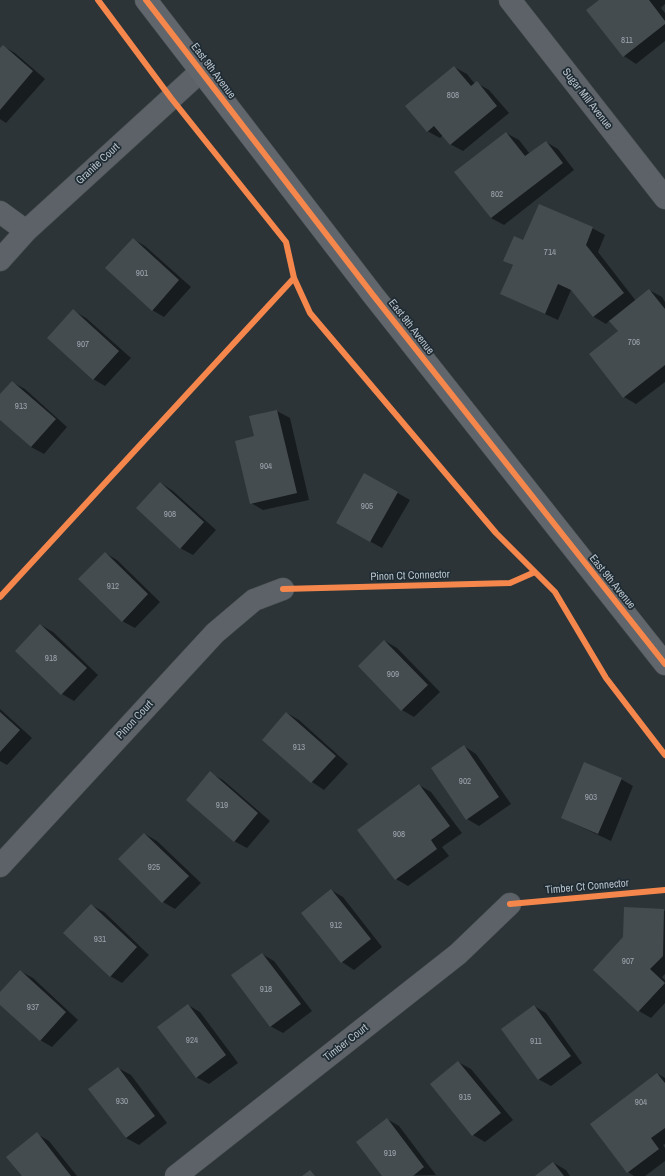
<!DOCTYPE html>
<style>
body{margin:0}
canvas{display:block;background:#2c3438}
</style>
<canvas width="665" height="1176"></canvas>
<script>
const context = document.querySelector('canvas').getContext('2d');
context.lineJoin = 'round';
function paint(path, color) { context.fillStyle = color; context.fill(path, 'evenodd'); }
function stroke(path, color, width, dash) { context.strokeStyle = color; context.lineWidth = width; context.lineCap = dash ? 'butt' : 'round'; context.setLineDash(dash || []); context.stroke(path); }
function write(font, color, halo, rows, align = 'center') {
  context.font = font + ' "Archivo Narrow",sans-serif'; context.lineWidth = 3.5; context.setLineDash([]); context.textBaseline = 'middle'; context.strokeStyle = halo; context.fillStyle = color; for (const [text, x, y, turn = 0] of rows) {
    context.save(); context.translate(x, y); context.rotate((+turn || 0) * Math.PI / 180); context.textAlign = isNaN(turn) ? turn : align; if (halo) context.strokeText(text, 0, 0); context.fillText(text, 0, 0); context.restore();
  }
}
const shadow = new Path2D(`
 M600,0H665V4L661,8L665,13V41L636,64L624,56L588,10Z
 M3,46L15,53L45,79L6,123L0,119V50Z
 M454,67L467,74L475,84L477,83L489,90L509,113L463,151L450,144L443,135L440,138L427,131Z
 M506,133L519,140L530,154L546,142L558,149L574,170L504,225L491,218Z
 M592,228L605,235L598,252L636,301L649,290L662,297L665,302V382L636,404L624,397L590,355L619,332L610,320L606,324L594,317L574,292L571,290L558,320L501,294L514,266L505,261L524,241Z
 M133,239L145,246L191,287L164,317L152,310Z
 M74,311L86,318L131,358L105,386L93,379Z
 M12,382L25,389L67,427L44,454L31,447L0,419V396Z
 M277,411L290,418L309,500L263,510L251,503L255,437L251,417Z
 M364,474L410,500L382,548L337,523Z
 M161,483L173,491L216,530L193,555L180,548Z
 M105,553L117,560L160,602L135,628L122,621Z
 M41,625L53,632L98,675L74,701L62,694L16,651Z
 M385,641L397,648L440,692L414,717L402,710Z
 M0,709L32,738L7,765L0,761Z
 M287,713L299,720L348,764L324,790L312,782L263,739Z
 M464,746L476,754L511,804L479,826L467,819Z
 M210,773L223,780L270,821L247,848L234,841Z
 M621,779L633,786L611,841L562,818Z
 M419,785L431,792L462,833L442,847L449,856L408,886L396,879Z
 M145,834L157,841L201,883L175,909L163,902Z
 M331,890L343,897L382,947L354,970L342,962Z
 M91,905L104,912L149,955L122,983L110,976Z
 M663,910L665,911V974L662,977L665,980V1003L651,1018L639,1011L594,970Z
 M262,954L274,961L312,1011L283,1033L270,1026Z
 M20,971L33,978L78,1020L52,1047L40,1040L0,1003V993Z
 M188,1005L200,1012L238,1063L209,1084L196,1077Z
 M534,1006L546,1013L582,1063L551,1086L538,1079Z
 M458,1062L471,1069L513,1120L485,1142L473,1135L431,1084Z
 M118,1068L131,1075L167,1123L139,1145L126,1138Z
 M658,1074L665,1078V1144L663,1145L665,1148V1161L645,1176H634L628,1172Z
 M387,1119L399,1126L436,1175L384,1176Z
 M37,1134L49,1141L77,1176H23Z
 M554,1163L566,1170L570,1176H537Z`);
const building = new Path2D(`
 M599,0H649L665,21V24L623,57L586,10Z
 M3,45L33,71L0,110V48Z
 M454,66L471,86L477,81L497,106L450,145L434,126L427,132L405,106Z
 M506,132L525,156L546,141L563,163L491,218L454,172Z
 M539,204L593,227L586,245L624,293L593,317L571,290L558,284L545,314L500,294L513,265L503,261L514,236L523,240Z
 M133,238L179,280L152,311L105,268Z
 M649,289L665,309V365L623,398L589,354L618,331L609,321Z
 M73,309L119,351L93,380L47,338Z
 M12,381L56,419L31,447L0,420V394Z
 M277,410L297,493L250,504L235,441L254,436L249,416Z
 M364,473L398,492L370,542L336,523Z
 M160,482L204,522L180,549L136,508Z
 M105,552L148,594L122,622L78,579Z
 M40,624L87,668L61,695L15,651Z
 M384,640L428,685L401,711L358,666Z
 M0,712L20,730L0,752Z
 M286,712L336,756L311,783L262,740Z
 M464,745L499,797L466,820L431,768Z
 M584,762L622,778L598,834L561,818Z
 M210,771L258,813L234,842L186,800Z
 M419,784L450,826L431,840L437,849L395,880L357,830Z
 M144,833L189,876L162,903L118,859Z
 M331,889L371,939L341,963L301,913Z
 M91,904L137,947L110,977L63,933Z
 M624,907L664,909L663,956L650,969L665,983L638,1012L593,970L623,937Z
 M262,953L301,1004L270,1027L231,975Z
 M20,970L66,1012L40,1041L0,1005V992Z
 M188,1004L226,1055L196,1078L157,1027Z
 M534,1005L571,1056L538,1080L501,1029Z
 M458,1061L501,1113L472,1136L430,1084Z
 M118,1067L155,1116L126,1138L88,1089Z
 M657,1073L665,1083V1128L651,1138L659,1149L627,1173L590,1124Z
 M387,1118L424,1167L413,1176H382L356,1142Z
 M37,1132L71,1176H22L6,1157Z
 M553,1162L564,1176H535Z
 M310,1170L315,1176H302Z`);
const minor = new Path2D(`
 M510,0L665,198
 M0,212L26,231
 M0,260L26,231L200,72
 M0,866L215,633L254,600L283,589
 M176,1176L458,954L510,904`);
const secondary = new Path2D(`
 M146,0L373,295L665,664`);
const cycleway = new Path2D(`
 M98,0L171,98L286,242L294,278L310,313L496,533L555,592L606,678L665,755
 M146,0L373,295L665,664
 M283,589L510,583L535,572
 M0,597L294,278
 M510,904L665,890`);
const numberNames = [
 ["811",627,41],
 ["808",453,96],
 ["802",497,195],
 ["714",550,253],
 ["901",142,274],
 ["706",634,343],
 ["907",83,345],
 ["913",21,407],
 ["904",266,467],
 ["905",367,507],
 ["908",170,515],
 ["912",113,587],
 ["918",51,659],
 ["909",393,675],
 ["913",299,748],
 ["902",465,782],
 ["903",591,798],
 ["919",222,806],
 ["908",399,835],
 ["925",154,868],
 ["912",336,926],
 ["931",100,940],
 ["907",628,962],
 ["918",266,990],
 ["937",33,1008],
 ["924",192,1041],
 ["911",536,1042],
 ["915",465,1098],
 ["930",122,1102],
 ["904",641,1103],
 ["919",390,1154]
];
const streetNames = [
 ["East 9th Avenue",213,71,53],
 ["Sugar Mill Avenue",587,99,52],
 ["Granite Court",98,164,-43],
 ["East 9th Avenue",411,327,52],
 ["Pinon Ct Connector",410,576,-2],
 ["East 9th Avenue",612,582,51],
 ["Pinon Court",135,720,-47],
 ["Timber Ct Connector",587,887,-5],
 ["Timber Court",346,1043,-38]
];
paint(shadow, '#0007');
paint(building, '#454c50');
stroke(minor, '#4a5053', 23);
stroke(secondary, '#4a5053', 23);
stroke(minor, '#5c6267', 22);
stroke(secondary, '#60666b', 22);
stroke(cycleway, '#f5874c', 6);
write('9px', '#9aa4ab', null, numberNames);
write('11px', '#b7c1c9', '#1f2b33', streetNames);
</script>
